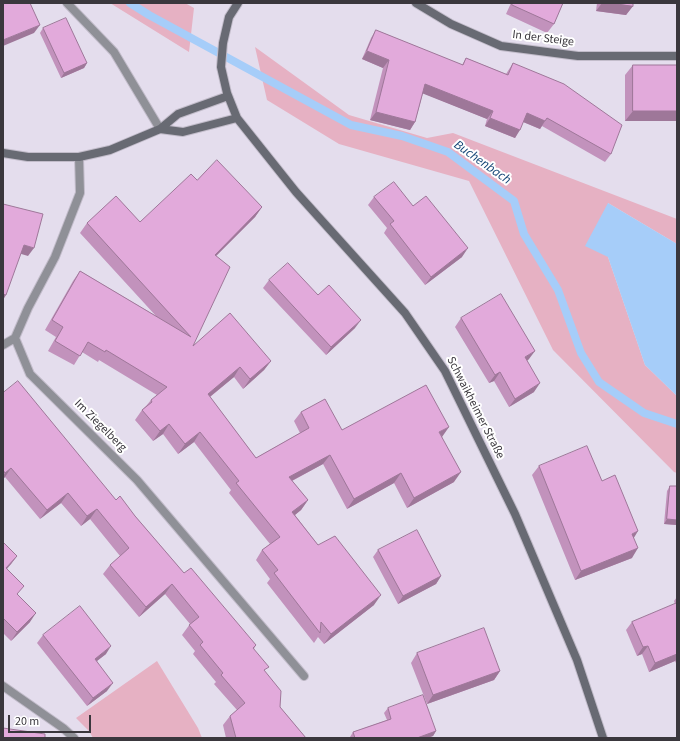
<!DOCTYPE html>
<meta charset="utf-8">
<style>
body{margin:0}
#map{position:relative;width:680px;height:741px;overflow:hidden;background:#e4dded;font-family:"Source Sans 3",sans-serif}
canvas{display:block}
.frame{position:absolute;inset:0;border:4px solid #3a373d;pointer-events:none}
.scale{position:absolute;left:8px;top:715px;width:83px;height:18px;box-sizing:border-box;border:2px solid #3a373d;border-top:0;padding-left:5px;font-size:12px;line-height:14px;white-space:nowrap;color:#3a373d;-webkit-text-stroke:3px #fff;paint-order:stroke}
</style>
<div id="map">
<canvas width="680" height="741"></canvas>
<div class="frame"></div>
<div class="scale">20 m</div>
</div>
<script>
const context = document.querySelector('canvas').getContext('2d');
context.lineJoin = 'round';
function paint(path, color) { context.fillStyle = color; context.fill(path, 'evenodd'); }
function stroke(path, color, width, dash) { context.strokeStyle = color; context.lineWidth = width; context.lineCap = dash ? 'butt' : 'round'; context.setLineDash(dash || []); context.stroke(path); }
function write(font, color, halo, rows, align = 'center') {
  context.font = font + ' "Source Sans 3",sans-serif'; context.lineWidth = 4; context.setLineDash([]); context.textBaseline = 'middle'; context.strokeStyle = halo; context.fillStyle = color; for (const [text, x, y, turn = 0] of rows) {
    context.save(); context.translate(x, y); context.rotate((+turn || 0) * Math.PI / 180); context.textAlign = isNaN(turn) ? turn : align; if (halo) context.strokeText(text, 0, 0); context.fillText(text, 0, 0); context.restore();
  }
}
const green = new Path2D(`
 M110,3H185L194,8L189,52Z
 M255,47L349,115L427,138L453,133L677,219V244L608,203V257L645,365L677,396V473L674,472L553,350L469,181L339,144L267,100Z
 M157,661L198,728L202,738H93L89,731L76,718Z`);
const water = new Path2D(`
 M608,203L677,244V396L645,365L608,257L585,246Z`);
const stream = new Path2D(`
 M130,3L149,15L351,125L402,136L448,152L514,201L524,234L558,290L581,353L599,382L644,413L677,424`);
const street = new Path2D(`
 M67,3L114,52L160,129
 M79,157L80,193L55,257L28,308L15,338L30,374L137,480L304,676
 M3,345L15,338
 M3,686L63,728L74,738`);
const secondary = new Path2D(`
 M238,3L229,17L223,43L221,67L227,93L237,118L296,192L405,313L445,371L515,514L577,660L603,738
 M416,3L451,24L501,46L578,56H677
 M160,129L183,132L237,118
 M3,153L28,157H79L110,150L160,129L178,114L228,96`);
const wall = new Path2D(`
 M511,3H563L554,24L547,33L506,14Z
 M597,3H633V6L626,15L596,11Z
 M43,28L87,63L84,68L61,78L40,33Z
 M376,30L462,65L466,58L506,74L513,63L611,154L605,162L542,126L540,129L523,122L515,138L485,126L487,119L423,93L415,122L410,130L370,120L383,68L362,59L371,38Z
 M633,65L677,121H625V75Z
 M197,180L262,207L255,217L216,256L193,346L271,361L264,370L243,389L234,377L210,397L256,458L300,433L294,421L301,412L342,430L442,437L454,482L407,508L394,483L347,509L323,464L292,481L308,500L301,510L295,515L318,545L374,605L324,644L318,637L314,643L267,583L270,579L256,560L262,550L270,544L229,493L231,490L194,442L178,454L163,434L153,441L135,420L142,410L146,406L151,400L157,395L99,360L98,362L82,352L74,365L48,351L56,337L45,330L73,281L80,271L156,316L80,233L87,223L140,222Z
 M374,197L413,206L462,257L425,285L384,233L387,228L368,205Z
 M269,280L318,295L355,328L326,355L263,288Z
 M461,318L529,359L527,361L534,392L509,407L494,381L489,383L455,327Z
 M3,393L116,500L135,516L184,573L256,645L254,649L265,672L280,707L306,738H226L223,725L230,716L237,710L214,684L216,682L193,654L195,651L182,635L190,624L165,594L139,617L103,574L110,565L120,556L90,519L81,526L61,503L40,519L5,477L3,479Z
 M539,466L602,481L634,537L632,558L575,580L532,475Z
 M670,486H677V525L664,524L667,491Z
 M3,542L17,556L11,564L7,569L30,622L11,641L3,633Z
 M378,550L441,576L436,584L398,604L373,557Z
 M677,597V665L675,661L649,672L642,654L637,656L626,630L632,622L675,604L674,601Z
 M43,635L106,654L97,661L107,691L87,706L37,643Z
 M417,653L500,671L494,680L427,704L411,663Z
 M388,708L436,731L433,736L427,738H350V737L353,732L387,720L384,713Z`);
const shadedWall = new Path2D(`
 M602,3H611L633,6L626,15L596,11Z
 M40,25L34,33L3,46V40Z
 M367,51L389,60L383,68L362,59Z
 M87,63L84,68L61,78L64,73Z
 M425,84L493,111L487,119L419,92Z
 M633,111H677V121H625Z
 M376,112L415,122L410,130L370,120Z
 M527,113L545,121L540,129L521,121Z
 M490,118L520,130L515,138L485,126Z
 M262,207L255,217L208,264L215,255Z
 M24,245L34,248L28,256L18,253Z
 M468,248L462,257L425,285L431,277Z
 M3,294L6,295L3,300Z
 M361,320L355,328L326,355L331,347Z
 M535,351L529,359L519,366L525,357Z
 M271,361L264,370L243,389L250,379Z
 M240,367L234,377L201,404L208,394Z
 M500,372L494,381L489,383L495,375Z
 M540,383L534,392L509,407L515,399Z
 M169,424L163,434L153,441L160,431Z
 M449,427L442,437L439,432Z
 M200,432L194,442L178,454L185,444Z
 M330,455L323,464L282,486L289,477Z
 M11,468L5,477L3,479V476L5,473Z
 M461,472L454,482L407,508L414,498Z
 M401,473L394,483L347,509L354,499Z
 M68,493L61,503L40,519L47,510Z
 M308,500L301,510L286,522L292,512Z
 M97,509L90,519L81,526L87,516Z
 M667,519L677,520V525L664,524Z
 M638,531L632,541V534Z
 M638,548L632,558L575,580L581,571Z
 M17,556L11,564L3,573L6,568Z
 M441,576L436,584L398,604L403,596Z
 M172,584L165,594L139,617L146,607Z
 M381,595L374,605L324,644L331,634Z
 M36,613L30,622L11,641L17,632Z
 M111,646L106,654L89,667L95,659Z
 M648,646L642,654L637,656L643,647Z
 M677,654V659L675,661L649,672L655,663Z
 M500,671L494,680L427,704L433,695Z
 M113,683L107,691L87,706L93,698Z
 M436,731L433,736L427,738H417Z`);
const building = new Path2D(`
 M3,3H30L40,25L3,40Z
 M513,3H563L554,24L512,5Z
 M611,3H633V6Z
 M66,18L87,63L64,73L43,28Z
 M376,30L463,65L466,58L508,75L513,63L564,84L622,125L611,154L547,118L545,121L527,113L520,130L490,118L493,111L425,84L415,122L376,112L389,60L367,51Z
 M633,65H677V111H633Z
 M217,160L262,207L215,255L230,267L193,346L230,313L271,361L250,379L240,367L208,394L256,458L309,428L301,412L325,399L342,430L426,385L449,427L439,432L461,472L414,498L401,473L354,499L330,455L289,477L308,500L292,512L318,545L335,536L381,595L331,634L321,622L320,633L274,573L278,570L262,550L280,537L236,483L239,481L200,432L185,444L169,424L160,431L142,410L152,402L151,400L167,387L106,350L105,352L88,342L80,356L55,341L63,327L52,320L80,271L191,337L87,223L116,196L140,222L191,174L197,180Z
 M394,182L413,206L426,196L468,248L431,277L390,224L394,221L374,197Z
 M3,204L43,214L34,248L24,245L6,295L3,294Z
 M288,263L318,295L329,285L361,320L331,347L269,280Z
 M501,294L535,351L525,357L540,383L515,399L500,372L495,375L461,318Z
 M18,381L116,500L120,496L135,516L184,573L191,568L256,645L253,648L269,667L264,670L281,691L280,707L306,738H236L230,716L245,703L221,675L223,673L200,645L203,642L189,625L199,617L172,584L146,607L110,565L129,548L97,509L87,516L68,493L47,510L11,468L5,473L3,470V393Z
 M587,446L602,481L615,475L638,531L632,534L638,548L581,571L539,466Z
 M670,486H677V520L667,519Z
 M417,530L441,576L403,596L378,550Z
 M3,542L17,556L6,568L24,586L17,594L36,613L17,632L3,618Z
 M677,603V654L655,663L648,646L643,647L632,622Z
 M80,606L111,646L95,659L113,683L93,698L43,635Z
 M484,628L500,671L433,695L417,653Z
 M423,695L436,731L417,738H355L353,732L391,719L388,708Z
 M3,728L45,734V738H3Z`);
const streetNames = [
 ["In der Steige",543,39,7],
 ["Schwaikheimer Straße",475,408,63],
 ["Im Ziegelberg",100,426,45]
];
const waterNames = [
 ["Buchenbach",482,163,35]
];
paint(green, '#e6b1c3');
paint(water, '#a6cdf9');
stroke(stream, '#a6cdf9', 8);
stroke(street, '#c2bcca', 10);
stroke(secondary, '#c2bcca', 10);
stroke(street, '#8f9097', 8);
stroke(secondary, '#686a73', 8);
paint(wall, '#c292bc');
paint(shadedWall, '#9e7799');
paint(building, '#e2aadb');
stroke(building, '#9e7799', 1);
write('12px', '#3a373d', '#fff', streetNames);
write('italic 13px', '#104273', '#fff', waterNames);
</script>
